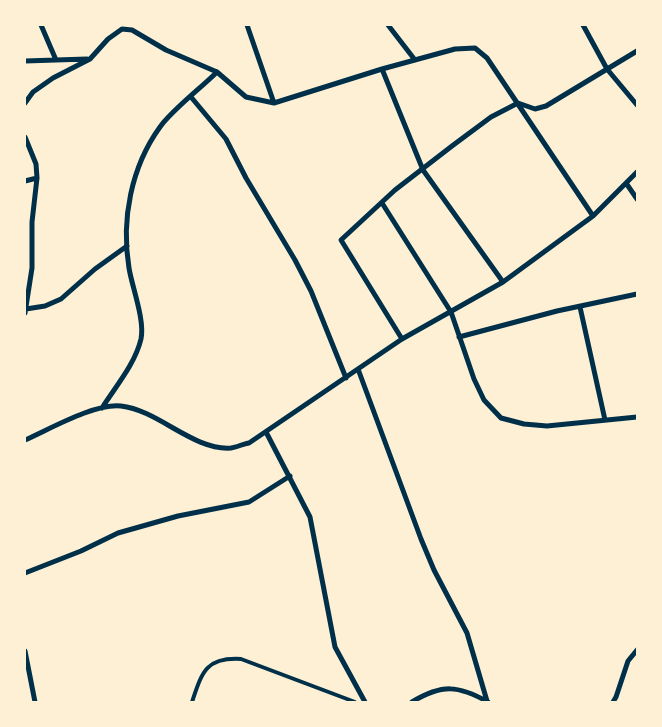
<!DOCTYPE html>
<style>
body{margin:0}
#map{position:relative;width:662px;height:727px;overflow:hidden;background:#fdf0d5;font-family:Merriweather,serif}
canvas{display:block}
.frame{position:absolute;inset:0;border:26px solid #fdf0d5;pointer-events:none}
</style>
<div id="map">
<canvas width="662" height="727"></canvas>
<div class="frame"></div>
</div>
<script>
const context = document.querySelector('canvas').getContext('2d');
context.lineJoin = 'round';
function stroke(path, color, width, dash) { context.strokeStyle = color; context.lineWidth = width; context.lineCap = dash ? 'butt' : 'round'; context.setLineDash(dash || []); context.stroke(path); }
const service = new Path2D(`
 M192,702C202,672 206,657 241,659L355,702`);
const minor = new Path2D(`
 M41,25L56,60
 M247,25L274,103
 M388,25L415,60
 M583,25L607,69L637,105
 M25,61L87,59
 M382,69L455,49L475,48L487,58L593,216
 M191,97L226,139L246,178L295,260L311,291L346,378
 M25,103L33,92L53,78L90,59L108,39L122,29L132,30L166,50L217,72L246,97L274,103L382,69L423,170L503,282
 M25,137L36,164L37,178L32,222V268L25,313
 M25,181L37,178
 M626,183L637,199
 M382,203L451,312L474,379L484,400L501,418L524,424L547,426L637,417
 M580,307L605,420
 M26,309L45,306L61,299L95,269L127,246
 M459,337L557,311L637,294
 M402,339L341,240L395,190L452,146L491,117L518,103L535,109L546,106L637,51
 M358,369L421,539L434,570L467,633L487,701
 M102,408C116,386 135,364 141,339C145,320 132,287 129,268C121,220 131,167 160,127C172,110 201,88 217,72
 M266,432L310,517L335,647L365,702
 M25,440C50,429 95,403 121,406C158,410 194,451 231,448C237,447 243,444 249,443L402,339L503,282L593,216L637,172
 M25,573L81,551L118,533L178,516L249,502L290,476
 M25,651L35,702
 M412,702C442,684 458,685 488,702
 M613,702L616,697L628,661L637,650`);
stroke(service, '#003049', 4);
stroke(minor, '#003049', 5);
</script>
